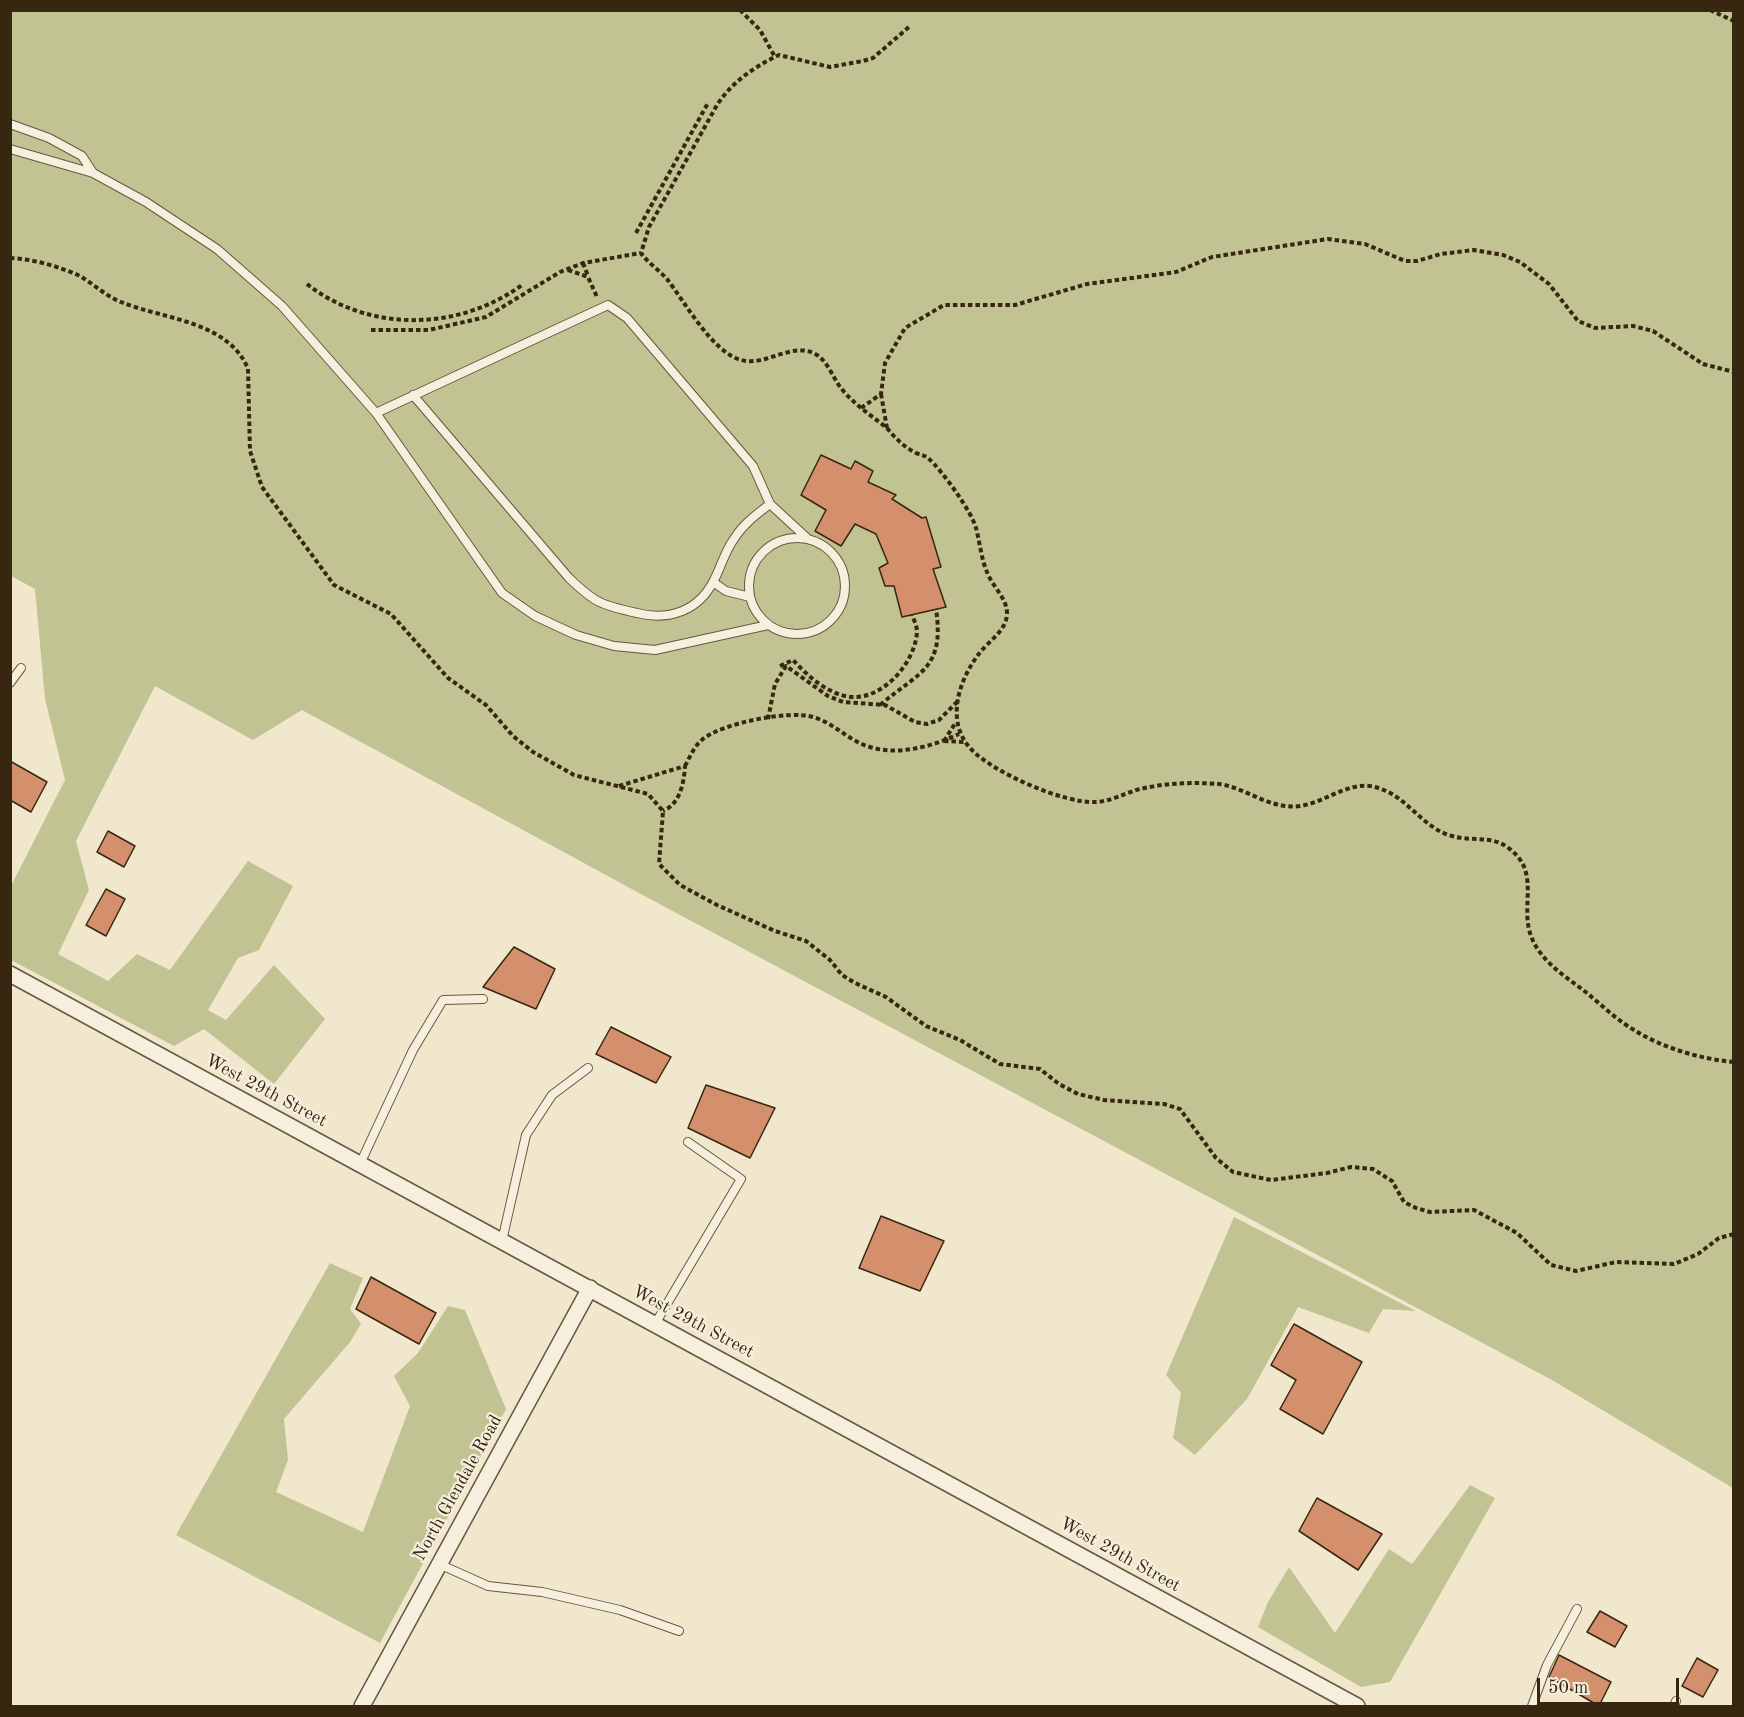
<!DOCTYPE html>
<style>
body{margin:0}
#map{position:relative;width:1744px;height:1717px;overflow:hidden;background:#f1e7cc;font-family:"Old Standard TT",serif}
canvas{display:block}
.frame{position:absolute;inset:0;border:12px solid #372711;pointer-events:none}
.scale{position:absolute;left:1537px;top:1678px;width:142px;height:27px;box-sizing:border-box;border:3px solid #372711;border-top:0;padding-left:8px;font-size:18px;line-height:21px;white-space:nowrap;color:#372711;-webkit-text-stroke:4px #f6efde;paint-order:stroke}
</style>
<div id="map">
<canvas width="1744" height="1717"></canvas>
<div class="frame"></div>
<div class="scale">50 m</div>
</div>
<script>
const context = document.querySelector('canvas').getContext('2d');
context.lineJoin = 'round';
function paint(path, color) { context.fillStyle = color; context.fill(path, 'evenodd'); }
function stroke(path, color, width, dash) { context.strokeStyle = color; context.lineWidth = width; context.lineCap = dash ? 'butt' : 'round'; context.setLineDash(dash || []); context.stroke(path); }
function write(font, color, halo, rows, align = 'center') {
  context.font = font + ' "Old Standard TT",serif'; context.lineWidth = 4.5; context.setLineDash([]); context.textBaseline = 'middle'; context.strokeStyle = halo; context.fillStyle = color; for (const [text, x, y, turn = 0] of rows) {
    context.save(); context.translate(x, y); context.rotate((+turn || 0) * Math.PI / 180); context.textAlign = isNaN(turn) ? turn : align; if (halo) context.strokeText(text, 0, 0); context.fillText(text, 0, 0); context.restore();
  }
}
const green = new Path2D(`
 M11,11H1733V1488L1552,1380L652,900L302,710L253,740L155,686L76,841L89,890L58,954L108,981L137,954L170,970L248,861L293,886L259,950L238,958L208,1010L226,1020L274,965L325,1019L274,1084L204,1029L174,1046L11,960L10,888L65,780L45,699L35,589L11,576Z
 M1234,1217L1416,1311L1383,1309L1369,1333L1298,1307L1247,1399L1195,1455L1173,1438L1181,1393L1166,1375Z
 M330,1263L363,1278L350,1309L361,1324L350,1342L284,1419L288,1460L276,1492L363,1532L410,1406L394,1376L418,1353L448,1306L465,1310L506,1409L380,1643L176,1535Z
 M1470,1485L1495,1498L1390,1682L1361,1687L1258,1627L1268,1602L1289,1567L1335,1633L1389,1549L1412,1564Z`);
const building = new Path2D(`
 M821,455L851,469L855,461L873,471L868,482L896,495L892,499L922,518L926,517L941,567L933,569L946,607L902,617L894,586H885L879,568L888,563L876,534L855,524L841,546L815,531L826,510L801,495Z
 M10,761L47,782L31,812L10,800Z
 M108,831L135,846L124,867L97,852Z
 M106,889L125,899L106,936L86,925Z
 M514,947L555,969L536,1009L483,987Z
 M611,1027L671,1057L656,1083L596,1054Z
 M706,1085L775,1108L750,1158L688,1128Z
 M881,1216L944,1241L920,1291L859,1268Z
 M371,1277L436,1313L419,1344L356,1309Z
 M1294,1324L1362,1362L1323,1434L1280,1409L1296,1380L1271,1365Z
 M1317,1498L1382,1534L1358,1570L1299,1531Z
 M1600,1611L1627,1626L1615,1647L1587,1632Z
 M1559,1655L1611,1682L1599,1706L1549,1677Z
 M1697,1658L1718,1670L1703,1697L1682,1686Z`);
const path = new Path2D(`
 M740,10L760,30L775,57
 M1710,10L1734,21
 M636,233L708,103
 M10,258C33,259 57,266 78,275C93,283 105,296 121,302C162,319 229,321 248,369L250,451L262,487L334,585L391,614L448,678L486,705L513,736L533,752L574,775L648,794L663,811L659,864L680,885L717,905L775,931L806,941L830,960L842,975L855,983L886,997L926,1026L960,1040L1000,1064L1040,1069L1059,1084L1078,1094L1104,1100L1164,1104L1180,1109L1216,1158L1233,1172L1271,1180L1327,1173L1351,1167L1373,1169L1392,1181L1404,1202L1416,1208L1430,1212L1474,1210L1517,1233L1551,1265L1576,1271L1616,1262L1674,1264L1698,1254L1719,1238L1734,1234
 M583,263L588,276
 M568,270L588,277L597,297
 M307,284C369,333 459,331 522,285
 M371,330H429L486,317L560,272L583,263L641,253
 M881,394L887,428L861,408L881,394L885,363L905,328L944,305H1015L1087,284L1176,272L1212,257L1328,239L1365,244L1405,261H1417L1441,254L1474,250L1503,255L1520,262L1549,284L1578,321L1595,328L1633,326L1653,331L1703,364L1734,372
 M861,408C854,402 847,396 841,388C833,378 828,362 817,355C794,340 766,367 741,360C712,352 685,302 667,279C659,270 648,263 641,253L649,227L717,105C732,82 754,67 779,55L830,67L863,61L873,58L909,27
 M887,428C895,438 904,447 916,453C921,455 924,455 928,458C941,469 972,512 976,528C980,543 981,558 987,572C992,586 1007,598 1007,613C1007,631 988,641 978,655C958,682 945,723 972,750C994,773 1065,804 1096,802C1112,801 1125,793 1140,789C1165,783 1193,782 1219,784C1247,788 1270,810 1300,806C1328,802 1352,777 1381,789C1408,798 1424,829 1452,836C1478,843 1497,832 1518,857C1536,878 1522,908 1530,933C1538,959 1562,974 1583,990C1600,1003 1615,1019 1634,1030C1663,1048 1700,1059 1734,1062
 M780,666L793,660C807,675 824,691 845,696C880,704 915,664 917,632C917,626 914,620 912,615
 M880,705C919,672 945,669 936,609
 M768,719L775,684L786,666L828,696L843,702L885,705L915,722L927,724L939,720L957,702
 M944,741L956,722
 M944,741L965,742
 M685,766C690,757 694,746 703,739C723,723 789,710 813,717C834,723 849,741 870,747C899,756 933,746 959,734
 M619,786L685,766C684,783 680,804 663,811`);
const lane = new Path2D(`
 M10,124L49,138L82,156L93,173
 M10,149L93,173L146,202L217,249L282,306L376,413L502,593L535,616L576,635L614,646L655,650L768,625
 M413,395L569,578C595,603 601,605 637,613C669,621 699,611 714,580C721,567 725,551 734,539C743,524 757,514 770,504
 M376,413L608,305L627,318L753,466L770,504L808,539
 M749 586a48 48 0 1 1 96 0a48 48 0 1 1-96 0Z
 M713,582L726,591L750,597
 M10,683L21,668
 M360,1164L413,1050L443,1000L483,999
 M502,1241L526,1135L552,1095L588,1068
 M655,1324L741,1179L688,1142
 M439,1564L488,1586L542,1592L620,1610L679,1631
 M1532,1706L1547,1665L1577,1609
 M1674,1706L1676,1701`);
const street = new Path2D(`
 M10,974L1357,1706
 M362,1706L590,1288`);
const streetNames = [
 ["West 29th Street",266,1091,28],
 ["West 29th Street",693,1322,28],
 ["North Glendale Road",458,1488,-61],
 ["West 29th Street",1120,1555,29]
];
paint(green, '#c1c393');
paint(building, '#d4906c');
stroke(building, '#372711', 1.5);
stroke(lane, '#665740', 10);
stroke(street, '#665740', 18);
stroke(path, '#372711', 4, [4.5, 3]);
stroke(lane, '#f6efde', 8);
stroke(street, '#f6efde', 15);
write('18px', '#372711', '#f6efde', streetNames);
</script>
